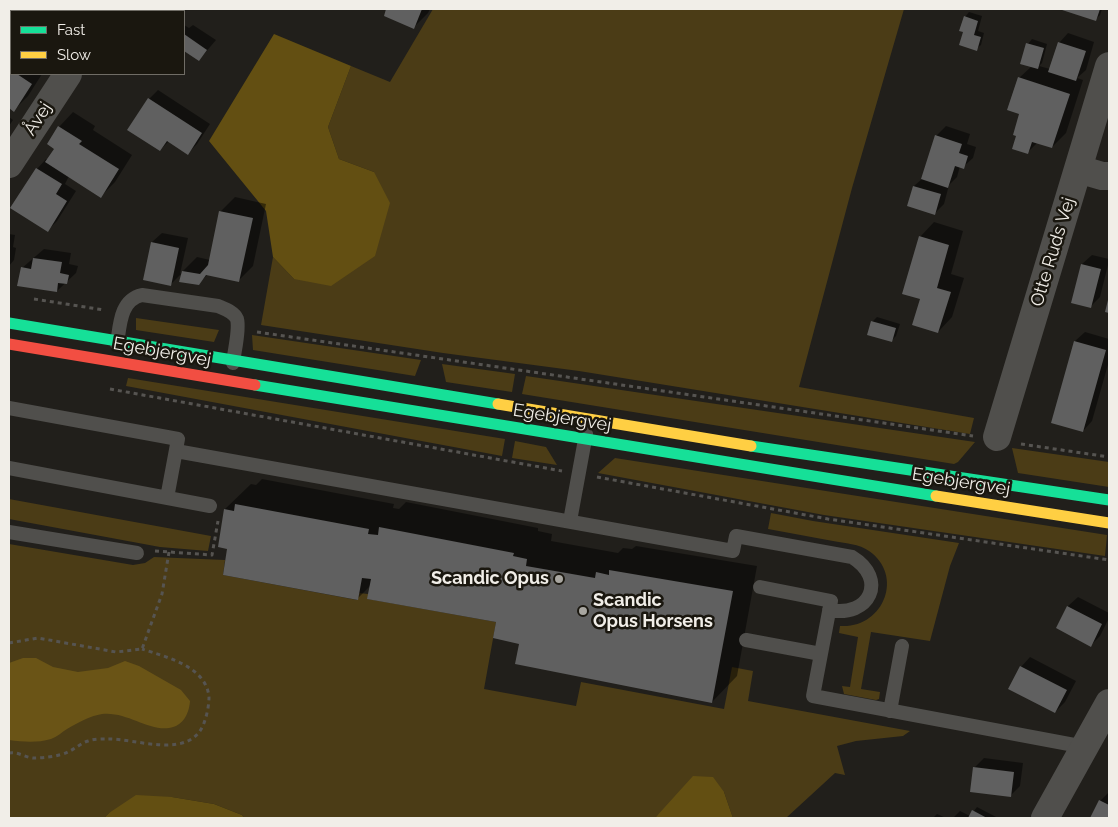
<!DOCTYPE html>
<meta charset="utf-8">
<style>
body{margin:0}
#map{position:relative;width:1118px;height:827px;overflow:hidden;background:#211f1b;font-family:Raleway,sans-serif}
canvas{display:block}
.frame{position:absolute;inset:0;border:10px solid #f1eee8;pointer-events:none}
.legend{position:absolute;left:10px;top:10px;width:175px;height:65px;box-sizing:border-box;background:#1a170f;border:1px solid #706d66;margin:0;padding:6px 9px;list-style:none;font-size:15px;color:#f1eee8}
.legend li{display:flex;align-items:center;gap:10px;height:25px}
.legend b{width:25px;border:1px solid #706d66}
</style>
<div id="map">
<canvas width="1118" height="827"></canvas>
<div class="frame"></div>
<ul class="legend">
<li><b style="height:6px;background:#16e098"></b>Fast</li>
<li><b style="height:6px;background:#ffcf43"></b>Slow</li>
</ul>
</div>
<script>
const context = document.querySelector('canvas').getContext('2d');
context.lineJoin = 'round';
function paint(path, color) { context.fillStyle = color; context.fill(path, 'evenodd'); }
function stroke(path, color, width, dash) { context.strokeStyle = color; context.lineWidth = width; context.lineCap = dash ? 'butt' : 'round'; context.setLineDash(dash || []); context.stroke(path); }
function write(font, color, halo, rows, align = 'center') {
  context.font = font + ' Raleway,sans-serif'; context.lineWidth = 5; context.setLineDash([]); context.textBaseline = 'middle'; context.strokeStyle = halo; context.fillStyle = color; for (const [text, x, y, turn = 0] of rows) {
    context.save(); context.translate(x, y); context.rotate((+turn || 0) * Math.PI / 180); context.textAlign = isNaN(turn) ? turn : align; if (halo) context.strokeText(text, 0, 0); context.fillText(text, 0, 0); context.restore();
  }
}
const green = new Path2D(`
 M433,9H904L852,188L799,387L974,418L970,434L579,371L443,353L261,325L273,257L294,279L374,172L339,159L328,127L351,66L390,82Z
 M136,318L219,330L214,342L136,330Z
 M252,335L421,360L415,376L253,350Z
 M442,364L515,374L512,392L446,382Z
 M526,376L975,442L958,462L954,464L522,394Z
 M128,378L505,439L502,456L126,386Z
 M515,441L546,447L557,465L512,458Z
 M1012,448L1109,462V487L1018,473Z
 M615,458L1107,535L1105,556L824,515L598,473Z
 M9,499L211,536L208,551L160,547L9,519Z
 M771,513L813,521L959,543L950,566L930,641L871,632L861,689L880,692L879,699L876,700L844,694L842,686L850,687L858,637L839,633L840,626C883,629 905,576 869,551C860,544 844,543 833,541C811,537 790,533 768,529Z
 M9,544L133,565L145,563L154,557L225,560L223,575L357,600L359,593L368,594V599L496,622L484,689L576,706L581,682L724,709L732,667L753,671L748,701L910,731L903,736L856,741L837,746L845,775L835,773L786,818H733L724,792L658,815L655,818H244L242,815L214,804L172,797L109,813L104,818H9Z`);
const forest = new Path2D(`
 M274,34L351,66L328,127L339,159L374,172L390,203L375,256L331,286L294,279L273,257L266,211L209,141Z
 M693,776L713,777L724,792L733,818H655Z
 M136,795L172,797L214,804L242,815L244,818H104L109,813Z`);
const water = new Path2D(`
 M23,658H36L53,667L78,672L108,668L125,661L139,666L181,690L190,701C189,714 183,726 169,728C148,731 126,711 102,714C90,716 77,723 67,729C62,732 57,737 51,739C37,743 24,742 9,740V663Z`);
const shadow = new Path2D(`
 M44,9H81L79,11H43Z
 M388,9H430L428,13L414,27L385,15Z
 M1062,9H1102L1100,15L1096,19Z
 M969,12L982,16L978,31L984,33L981,45L976,49L964,31L965,17Z
 M184,25L189,28L193,25L216,40L199,60L184,49Z
 M1068,33L1094,42L1086,70L1077,78L1083,80L1066,133L1052,147L1038,142L1028,152L1021,113L1019,78L1032,66L1028,44L1032,39L1047,44L1042,63L1039,66L1050,69L1059,43Z
 M11,42V74H42L28,96L14,110L9,107V46Z
 M158,90L210,124L197,144L188,153L169,141L160,150L149,99Z
 M73,112L95,126L93,130L132,155L115,182L101,196L69,176L65,184L76,191L57,221L48,230L12,208L37,169L46,159L48,160L56,148L48,143L59,127Z
 M9,117L13,120L9,126Z
 M946,126L970,134L967,144L976,147L973,158L963,167L960,166L957,177L949,185L944,204L935,213L914,186L923,178L936,136Z
 M235,197L266,204L253,266L239,280L208,274L198,284L183,272L171,284L152,242L162,233L188,238L180,274L197,257L210,260L221,211Z
 M934,222L963,231L951,274L964,278L952,317L938,332L921,298L920,237Z
 M9,234L15,235L13,247L16,248L14,260L9,266Z
 M44,249L71,253L69,264L78,266L76,273L57,291L22,268Z
 M1092,255L1109,259V261L1100,297L1091,306L1082,264Z
 M877,317L900,324L896,336L892,340L872,322Z
 M1085,332L1109,339V361L1092,421L1083,431L1053,422L1075,341Z
 M262,479L394,504L393,508L399,509L406,502L538,528V531L552,534L551,541L618,553L623,548L632,549L636,546L757,566L737,676L712,702L521,643L498,621L371,585L357,599L229,548L225,509L251,484L256,485Z
 M1078,597L1109,613V618L1100,636L1091,645L1057,628L1068,606Z
 M1030,657L1076,681L1065,702L1055,712L1021,667Z
 M984,758L1023,763L1020,786L1010,796L974,768Z
 M1109,792V818H1091L1100,801Z
 M977,807L998,818H953L960,811L970,816Z
 M937,814L946,818H933Z`);
const building = new Path2D(`
 M43,9H66L70,11H41Z
 M386,9H422L414,29L384,16Z
 M1059,9H1100L1096,21Z
 M964,16L978,21L974,35L981,37L977,51L959,45L963,32L959,31Z
 M184,34L207,50L199,61L184,51Z
 M11,40V57L9,55V44Z
 M1058,42L1086,51L1076,81L1048,72Z
 M1026,43L1044,48L1038,69L1020,64Z
 M9,69L11,70V74H17L32,84L14,112L9,108Z
 M1018,77L1070,94L1052,148L1032,142L1028,154L1012,149L1016,136L1013,135L1019,114L1007,110Z
 M148,98L202,133L188,155L167,141L160,151L127,130Z
 M58,126L82,141L79,144L119,169L101,198L45,162L54,149L47,144Z
 M935,135L962,144L959,153L968,156L964,169L955,166L948,188L921,179Z
 M36,168L62,184L56,194L67,201L48,232L10,208Z
 M913,186L941,194L935,215L907,206Z
 M219,211L253,218L239,282L206,275L199,285L179,282L182,271L200,274L208,265Z
 M919,236L949,245L937,288L951,292L938,333L912,325L920,299L902,294Z
 M151,242L179,248L171,286L143,280Z
 M33,258L62,262L60,273L69,275L67,284L58,283L57,292L17,286L21,267L31,269Z
 M1081,264L1101,269L1091,308L1071,303Z
 M1109,296V313L1105,312Z
 M871,321L896,328L892,342L867,335Z
 M1074,341L1106,350L1083,432L1051,423Z
 M235,504L369,529L368,534L378,535L379,527L514,553L513,556L527,559L526,566L595,578L596,572L609,575V570L733,591L712,703L515,664L519,644L493,638L496,622L367,599L371,579L362,578L358,600L223,575L227,549L218,547L224,509L234,511Z
 M1067,606L1102,624L1091,647L1056,628Z
 M1020,666L1067,690L1055,713L1008,689Z
 M973,767L1014,772L1011,797L970,792Z
 M1099,800L1109,805V818H1090Z
 M972,810L987,818H968Z`);
const path = new Path2D(`
 M34,299L104,310
 M257,332L973,436
 M110,389L562,471
 M1021,444L1109,457
 M597,477L828,519L1109,560
 M155,551L212,555L218,521
 M9,643L38,638L116,652L142,649L162,594L169,552
 M9,753C17,751 26,758 34,758C44,758 60,756 68,752C75,749 81,743 88,741C93,739 101,739 107,739C136,738 190,761 204,723C207,715 209,705 209,697C206,666 166,657 142,649`);
const lane = new Path2D(`
 M117,344C120,325 120,300 142,295L218,306C225,309 234,312 237,319C240,330 234,352 233,363
 M9,408L178,439L167,498
 M176,451L733,551L736,536L852,557C888,579 870,618 829,610
 M9,468L210,506
 M570,521L586,434
 M9,532L137,553
 M760,587L831,601L813,696L1085,747
 M746,640L821,654
 M890,711L902,646`);
const street = new Path2D(`
 M109,11L111,9
 M9,164L68,74
 M1078,169L1102,176H1109
 M997,437L1109,66
 M1045,818L1109,703`);
const fast = new Path2D(`
 M9,323L498,404
 M255,385L936,496
 M751,446L1109,500`);
const slow = new Path2D(`
 M498,404L751,446
 M936,496L1109,523`);
const jam = new Path2D(`
 M9,344L255,385`);
const markers = [
 [559,579,5,"#a8a6a0"],
 [583,611,5,"#a8a6a0"]
];
const streetNames = [
 ["Åvej",38,119,-57],
 ["Otte Ruds Vej",1053,252,-73],
 ["Egebjergvej",162,352,10],
 ["Egebjergvej",562,418,9],
 ["Egebjergvej",961,482,9]
];
const poiNames = [
 ["Scandic Opus",549,579],
 ["Scandic",593,601,"left"],
 ["Opus Horsens",593,622,"left"]
];
paint(green, '#4b3c16');
paint(forest, '#634f12');
paint(water, '#6a5416');
paint(shadow, '#0007');
paint(building, '#606060');
stroke(path, '#565451', 3, [4, 4]);
stroke(lane, '#504f4c', 14);
stroke(street, '#504f4c', 28);
stroke(fast, '#16e098', 11);
stroke(slow, '#ffcf43', 11);
stroke(jam, '#f24e42', 11);
for (const [x, y, r, color] of markers) { const dot = new Path2D(); dot.arc(x, y, r, 0, 2 * Math.PI); context.fillStyle = color; context.fill(dot); stroke(dot, '#1a170f', 2); }
write('18px', '#f1eee8', '#1a170f', streetNames);
write('bold 18px', '#f1eee8', '#1a170f', poiNames, 'right');
</script>
